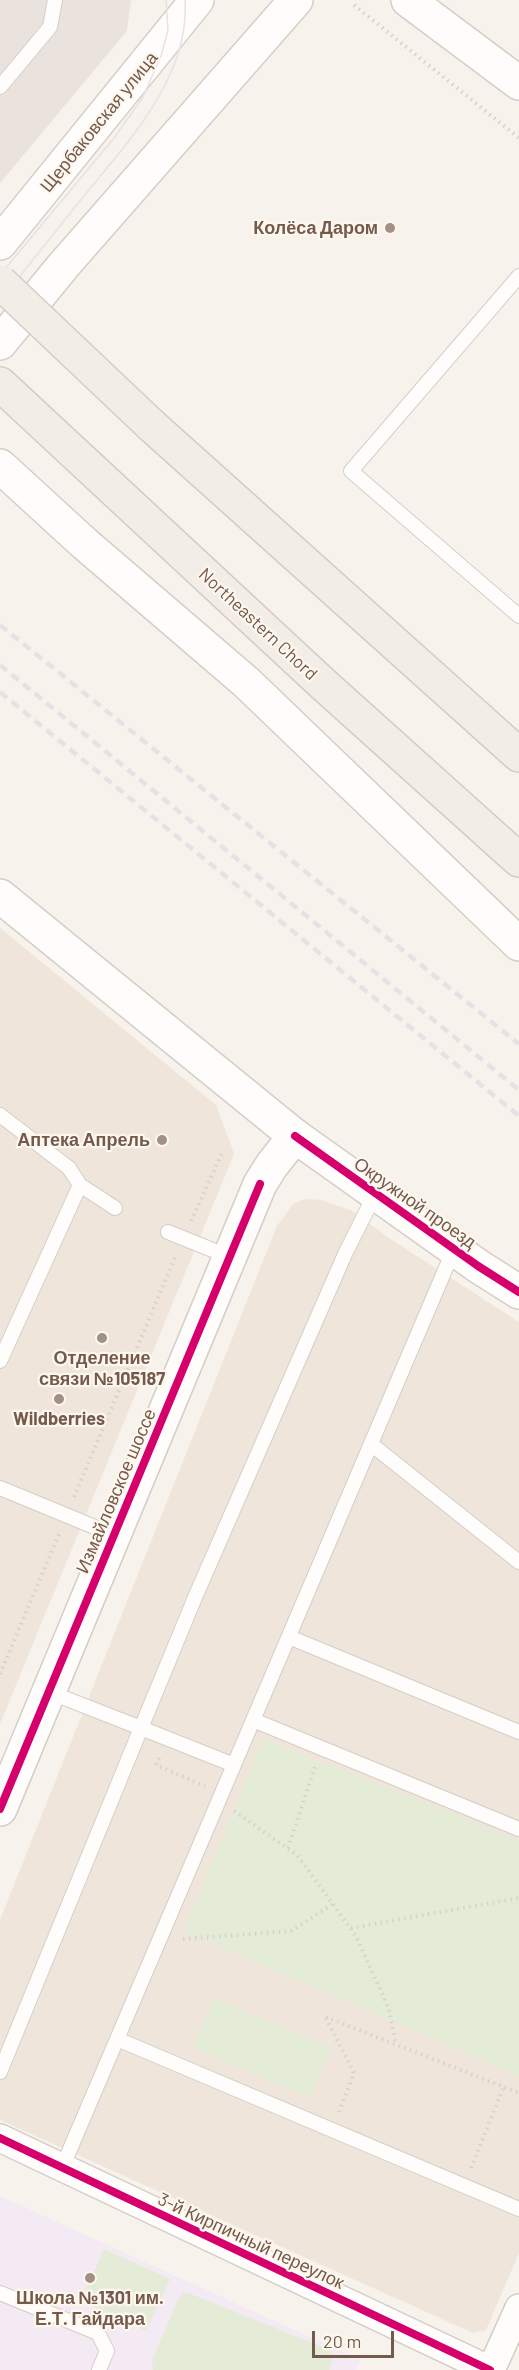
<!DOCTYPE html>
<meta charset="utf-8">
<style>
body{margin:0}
#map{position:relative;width:519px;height:2370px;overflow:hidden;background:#f7f2ec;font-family:Barlow,sans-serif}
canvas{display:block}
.scale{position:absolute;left:312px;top:2331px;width:82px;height:27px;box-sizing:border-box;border:3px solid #745a4d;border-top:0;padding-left:8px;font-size:18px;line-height:21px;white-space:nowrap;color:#745a4d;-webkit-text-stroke:4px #fef7ee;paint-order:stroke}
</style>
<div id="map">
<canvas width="519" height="2370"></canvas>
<div class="scale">20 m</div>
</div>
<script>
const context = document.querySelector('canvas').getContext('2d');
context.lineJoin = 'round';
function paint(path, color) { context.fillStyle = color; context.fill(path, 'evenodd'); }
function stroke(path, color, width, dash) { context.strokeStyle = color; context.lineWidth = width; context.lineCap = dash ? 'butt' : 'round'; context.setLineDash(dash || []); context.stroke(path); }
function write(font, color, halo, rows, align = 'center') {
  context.font = font + ' Barlow,sans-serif'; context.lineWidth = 4.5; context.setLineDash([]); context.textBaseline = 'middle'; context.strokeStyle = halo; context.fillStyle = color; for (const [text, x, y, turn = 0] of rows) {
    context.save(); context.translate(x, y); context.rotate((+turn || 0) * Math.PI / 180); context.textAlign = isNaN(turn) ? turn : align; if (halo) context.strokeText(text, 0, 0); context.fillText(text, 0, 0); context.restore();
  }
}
const residential = new Path2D(`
 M0,928L216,1105L234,1154L0,1724Z
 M305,1199L322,1200L352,1211L389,1238L519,1322V2253L486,2330L473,2333L0,2120V1920L277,1226L293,1204Z`);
const industrial = new Path2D(`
 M0,0H131L127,31L0,183Z`);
const education = new Path2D(`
 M0,2196L360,2360L356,2370H0Z`);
const green = new Path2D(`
 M263,1739L519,1840V2076L184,1931Z
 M214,1998L331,2048L310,2098L193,2048Z
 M104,2249L170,2279L146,2331L81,2301Z
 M183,2293L191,2294L330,2350L333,2356L329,2370H153L152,2361L178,2300Z`);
const path = new Path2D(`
 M354,5L519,138
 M191,1221L223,1151
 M74,1497L176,1255
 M0,1674L59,1534
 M159,1758L156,1765L205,1786
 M234,1811L297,1855L356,1936L389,2009L396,2045
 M288,1848L315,1767
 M351,1928L519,1898
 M183,1939L291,1931L333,1904
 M326,2017L519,2093
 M326,2018L354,2073L339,2112
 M471,2168L504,2086`);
const service = new Path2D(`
 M0,87L50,27L55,0
 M519,276L351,471L519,616
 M0,1115L69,1168L80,1185L0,1361
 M80,1185L115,1208
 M168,1232L230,1257
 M371,1444L519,1562
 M0,1488L114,1535
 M289,1637L519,1732
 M49,1692L141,1728L196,1595L345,1254L375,1194
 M253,1720L519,1829
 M117,2039L519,2209
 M0,2072L141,1728L234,1765
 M62,2168L454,1249
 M0,2293L98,2333L107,2351L99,2370`);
const minor = new Path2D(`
 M0,2138L490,2370
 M491,2370L519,2308`);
const tertiary = new Path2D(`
 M295,1136L478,1266L519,1292`);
const secondary = new Path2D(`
 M408,0L519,83
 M0,243L197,0
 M0,343L63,266L296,0
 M0,466L84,543L246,682L519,944
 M0,896L295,1136L272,1165L260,1184L0,1809`);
const primary = new Path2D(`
 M0,384L323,684L519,860
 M151,425L519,755`);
const tram = new Path2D(`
 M0,275L114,138L143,97L161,56L168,30L166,0
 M0,301C28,266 55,232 83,197C128,142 190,77 185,0`);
const rail = new Path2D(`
 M0,625L519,1044
 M0,665L519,1090
 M0,692L519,1116`);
const primaryBridge = new Path2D(`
 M0,282L151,425`);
const cycleway = new Path2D(`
 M295,1136L478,1266L519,1292
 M0,1809L260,1184
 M0,2138L490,2370`);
const markers = [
 [390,228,6,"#a28f85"],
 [162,1140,6,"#a28f85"],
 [102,1338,6,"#a28f85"],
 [59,1399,6,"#a28f85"],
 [90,2278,6,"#a28f85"]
];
const streetNames = [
 ["Щербаковская улица",99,122,-51],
 ["Northeastern Chord",258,624,43],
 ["Окружной проезд",415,1203,35],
 ["Измайловское шоссе",116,1491,-67],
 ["3-й Кирпичный переулок",251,2241,25]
];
const poiNames = [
 ["Колёса Даром",378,228,"right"],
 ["Аптека Апрель",150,1140,"right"],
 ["Отделение",102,1358],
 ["связи №105187",102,1379],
 ["Wildberries",59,1419],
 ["Школа №1301 им.",90,2298],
 ["Е.Т. Гайдара",90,2319]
];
paint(residential, '#efe5da');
paint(industrial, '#eae2dd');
paint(education, '#f3eaf3');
paint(green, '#e4ecd7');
stroke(service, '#d4cec7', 16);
stroke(minor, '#d4cec7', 30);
stroke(tertiary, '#d4cec7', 36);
stroke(secondary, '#d5cec7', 36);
stroke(primary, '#d5ccc7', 36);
stroke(path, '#d8d0cc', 4, [1.5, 4.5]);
stroke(service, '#fefdfc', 14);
stroke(minor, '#fefdfc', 27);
stroke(tertiary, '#fefdfc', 33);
stroke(secondary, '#fefdfc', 33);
stroke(primary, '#f2ede6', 33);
stroke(tram, '#e5e2e5', 1.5);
stroke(rail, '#e5e2e5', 4.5, [9, 6]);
stroke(primaryBridge, '#d5ccc7', 36, []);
stroke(primaryBridge, '#f2ede6', 33);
stroke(cycleway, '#d6006c', 8);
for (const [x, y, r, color] of markers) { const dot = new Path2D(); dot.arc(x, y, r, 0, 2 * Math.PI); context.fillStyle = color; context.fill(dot); stroke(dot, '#fef7ee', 2); }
write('18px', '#745a4d', '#fef7ee', streetNames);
write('bold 18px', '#745a4d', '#fef7ee', poiNames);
</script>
